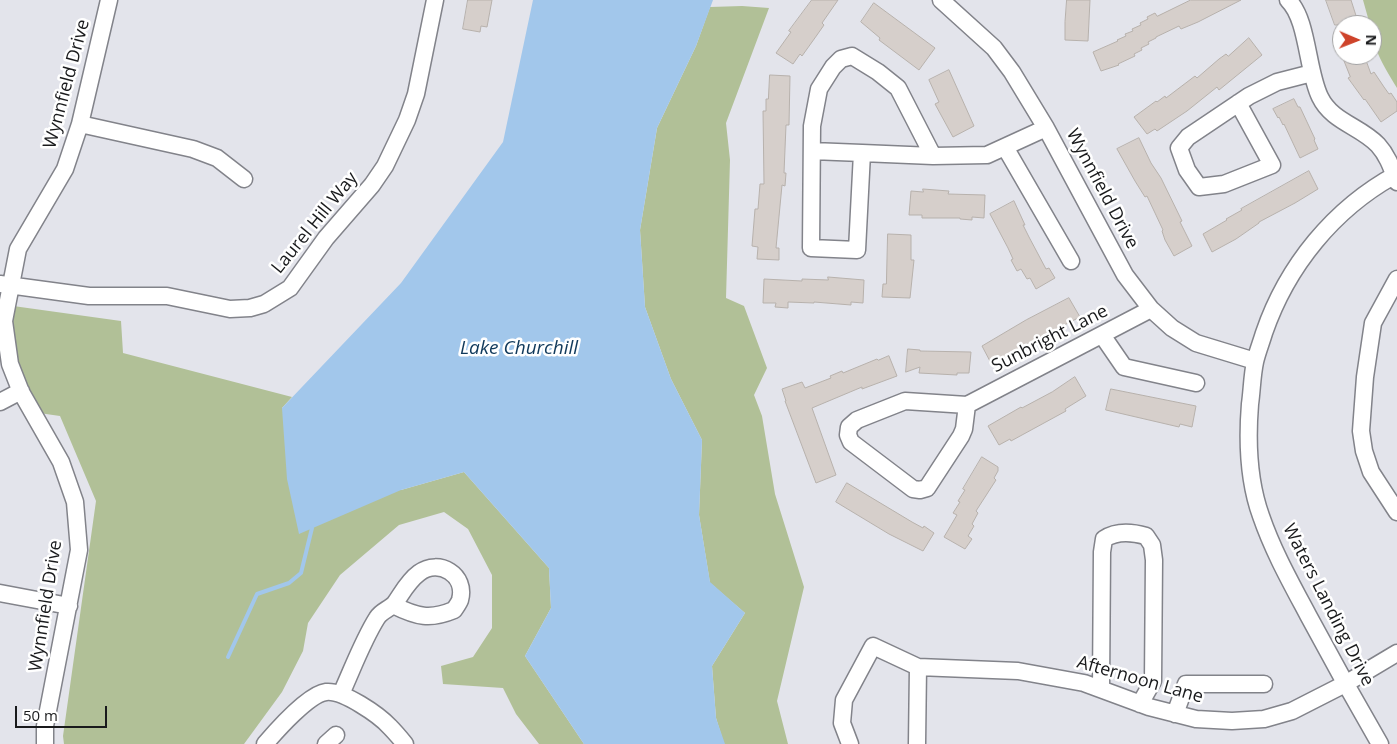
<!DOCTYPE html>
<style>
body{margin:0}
#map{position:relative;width:1397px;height:744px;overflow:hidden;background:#e3e4eb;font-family:"Open Sans",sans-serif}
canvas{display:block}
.north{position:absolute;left:1332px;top:15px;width:50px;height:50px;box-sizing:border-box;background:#fff;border:1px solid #a3a3a4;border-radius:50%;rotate:91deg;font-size:14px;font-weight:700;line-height:20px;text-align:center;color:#191a1c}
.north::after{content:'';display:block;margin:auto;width:18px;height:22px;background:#ce432a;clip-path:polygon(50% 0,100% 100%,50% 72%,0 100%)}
.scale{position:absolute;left:15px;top:706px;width:92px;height:22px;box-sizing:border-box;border:2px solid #191a1c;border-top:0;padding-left:6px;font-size:15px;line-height:18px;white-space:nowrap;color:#191a1c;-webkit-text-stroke:4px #fff;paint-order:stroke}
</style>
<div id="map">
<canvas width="1397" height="744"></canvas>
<div class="north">N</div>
<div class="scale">50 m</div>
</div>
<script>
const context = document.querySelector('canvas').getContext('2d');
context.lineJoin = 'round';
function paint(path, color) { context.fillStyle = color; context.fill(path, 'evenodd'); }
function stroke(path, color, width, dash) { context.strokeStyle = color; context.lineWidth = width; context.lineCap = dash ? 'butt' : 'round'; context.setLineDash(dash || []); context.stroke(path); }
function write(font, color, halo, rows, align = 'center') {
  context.font = font + ' "Open Sans",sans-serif'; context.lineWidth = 5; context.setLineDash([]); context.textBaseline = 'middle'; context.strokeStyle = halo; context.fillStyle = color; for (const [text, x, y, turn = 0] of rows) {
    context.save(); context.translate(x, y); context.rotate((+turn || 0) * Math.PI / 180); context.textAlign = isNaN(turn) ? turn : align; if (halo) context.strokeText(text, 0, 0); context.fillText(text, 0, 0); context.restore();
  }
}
const green = new Path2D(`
 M1363,0H1397V88C1385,68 1372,49 1372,25H1370Z
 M742,6L769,8L726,123L730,160L726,298L744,306L767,368L754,395L762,416L775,494L804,587L777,701L788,744H724L716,718L712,666L745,613L710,583L699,515L702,440L671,379L645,307L640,230L657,128L696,46L710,7Z
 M6,305L121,321L123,353L292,397L282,408L401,490L464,472L549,568L551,608L525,656L584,744H539L516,714L503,688L443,684L441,666L473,657L492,628V575L468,529L444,512L399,525L340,575L308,623L303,651L282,692L244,744H64L63,736L96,501L60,416L32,412L10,364Z`);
const water = new Path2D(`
 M533,0H713L696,46L657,128L640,230L645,307L671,379L702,440L699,515L710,582L745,613L712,666L716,718L725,744H584L525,656L551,608L549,568L464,472L401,490L299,534L287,479L282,408L401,283L503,142Z`);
const stream = new Path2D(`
 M228,657L257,594L289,583L301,573L312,528`);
const building = new Path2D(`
 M468,0H492L487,27L481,26L480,32L463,29Z
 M812,0H838L822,23L824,25L817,35L802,56L800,54L793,64L776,53L791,32L789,31Z
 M1067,0H1090L1088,41L1065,40V22Z
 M1191,0H1241L1198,22L1181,29L1179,26L1156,37V38L1148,42L1149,44L1141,48L1142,50L1134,54L1135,56L1118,64L1119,65L1101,71L1093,52L1118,41L1117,40L1126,36L1125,34L1133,31L1132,29L1141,25L1140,23L1148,19L1147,17L1155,13L1157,16Z
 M1326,0H1351L1359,25H1335Z
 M874,3L935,48L919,70L879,40L880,38L861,22Z
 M1249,38L1262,55L1219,90L1217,87L1187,111L1157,131L1155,129L1147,134L1134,117L1156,101L1157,102L1165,96L1166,98L1195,76L1197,78L1219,59L1226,54L1228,56Z
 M1342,55H1364L1371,74L1374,72L1384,87L1389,94L1391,93L1397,102V111L1381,122L1365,99L1364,100L1348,78L1350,77Z
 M949,70L974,126L953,137L935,104L939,102L929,80Z
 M770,75L790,76L789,125H786L784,173H786L785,186L782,185L776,248H779V260L757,259L758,247L752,246L755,209H758L760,184H764L763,111H766V99H768Z
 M1294,99L1298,107H1300L1315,139L1314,140L1318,149L1300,158L1284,124L1283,125L1279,117L1278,118L1273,109Z
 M1139,138L1151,163L1161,178L1182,221L1180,222L1192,246L1174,256L1165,240L1162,231L1163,230L1147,196L1145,197L1135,181L1117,149Z
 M1309,171L1318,189L1295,203L1259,222V223L1236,239L1212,252L1203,234L1227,220L1226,219L1242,210L1241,209Z
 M923,189L949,191L948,194L985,195L984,218L972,217V220L960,219V218H922V215H909L911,191L923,192Z
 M1014,201L1025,225H1023L1029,237L1046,269L1049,268L1055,278L1036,289L1030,278L1027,279L1021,269L1017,271L1011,260L1013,259L1008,248L990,214Z
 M888,234L911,235V260H914L910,298L882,297L883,284H886Z
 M828,277L864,280L863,303L851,302V305L814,302V303L788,302V308L775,307L776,303H763L764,279L802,281V279L828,280Z
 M1069,298L1080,317L1025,345L1026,346L992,365L982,346L1026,320Z
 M908,349L920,350V351L971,352L969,373H957V375L919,373L920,367L906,372Z
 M889,356L897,376L862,389V387L812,408L836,475L816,483L785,401H786L782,389L802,382L805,388L831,378L830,376L842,371L843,373L877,359L878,360Z
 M1075,377L1086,396L1065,409L1066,411L1011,441L1010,439L999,445L988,426L1021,407L1022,408L1052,392Z
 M1111,389L1196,406L1192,427L1180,424L1179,427L1106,410Z
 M982,457L998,467V471L994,478L996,480L976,511L978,513L972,524L974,526L968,536L972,539L965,549L944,537L957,515L953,513L960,502L958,501L965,490L963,489Z
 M847,483L912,522L923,528L924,526L934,533L923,551L889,534L836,502Z`);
const minor = new Path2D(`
 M941,0L994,48L1012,72L1046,128L1125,275L1151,309L1172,328L1196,343L1255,361
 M1288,0C1308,19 1307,71 1320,97C1332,122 1360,126 1378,145C1388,156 1392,169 1397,182
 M1238,103L1272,165L1224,184L1199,187L1187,170L1179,148L1188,137L1249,96L1277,82L1312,73
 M80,124L193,149L217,158L244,179
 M1005,147L1071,261
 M812,151L862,153
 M933,156L862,153L857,250L811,248L812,126L819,89L833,67L841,59L852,56L878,72L898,88L933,156L987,155L1046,128
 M1397,279L1373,323L1365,377L1361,431L1364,451L1371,472L1397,512
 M0,284L89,296H167L230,309L250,308L264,304L290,288L326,238L372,185L385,166L407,120L416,94L435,0
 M1102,335L1124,367L1196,383
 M0,402L21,391
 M967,405L964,429L961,436L927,488L920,490L913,489L851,442L848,435L849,427L857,420L905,401L967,405L1151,309
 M0,593L69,606
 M1101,689L1102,552L1104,539C1116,531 1132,532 1146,536L1152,545L1154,560L1153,681L1140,704
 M341,694C352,670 363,640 377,618C381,611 390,609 395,603C402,593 408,581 419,573C439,558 467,575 460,600C459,603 456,607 454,610C430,620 417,617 393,605
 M1175,714L1186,684H1264
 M45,744V726L79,550L75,502L61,462L21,392L10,364L4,321L18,249L65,169L80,124L109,0
 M265,744C277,730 309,694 326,692C343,690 379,715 390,727C395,732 400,738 405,744
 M326,744L336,735
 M850,744L842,723L844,700L873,646L918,667L1018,671L1084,683L1149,707L1196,719L1232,721L1264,719L1292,711L1345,684L1397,653
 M917,744L918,667
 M1380,744C1355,701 1331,658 1308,615C1291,583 1273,551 1261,516C1248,480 1247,441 1250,404C1252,390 1252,376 1255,362C1257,353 1261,343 1264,333C1287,266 1334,208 1397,174`);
const streetNames = [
 ["Wynnfield Drive",67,84,-75],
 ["Wynnfield Drive",1102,189,62],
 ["Laurel Hill Way",315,223,-51],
 ["Sunbright Lane",1050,339,-27],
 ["Waters Landing Drive",1328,605,63],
 ["Wynnfield Drive",46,606,-81],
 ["Afternoon Lane",1140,680,16]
];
const waterNames = [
 ["Lake Churchill",519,349]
];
paint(green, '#b1c097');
paint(water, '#a2c7eb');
stroke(stream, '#a2c7eb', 4);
paint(building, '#d6cfcb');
stroke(building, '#b7b1ac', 1);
stroke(minor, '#82838a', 19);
stroke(minor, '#fff', 16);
write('18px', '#191a1c', '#fff', streetNames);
write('italic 19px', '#10395b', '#fff', waterNames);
</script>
